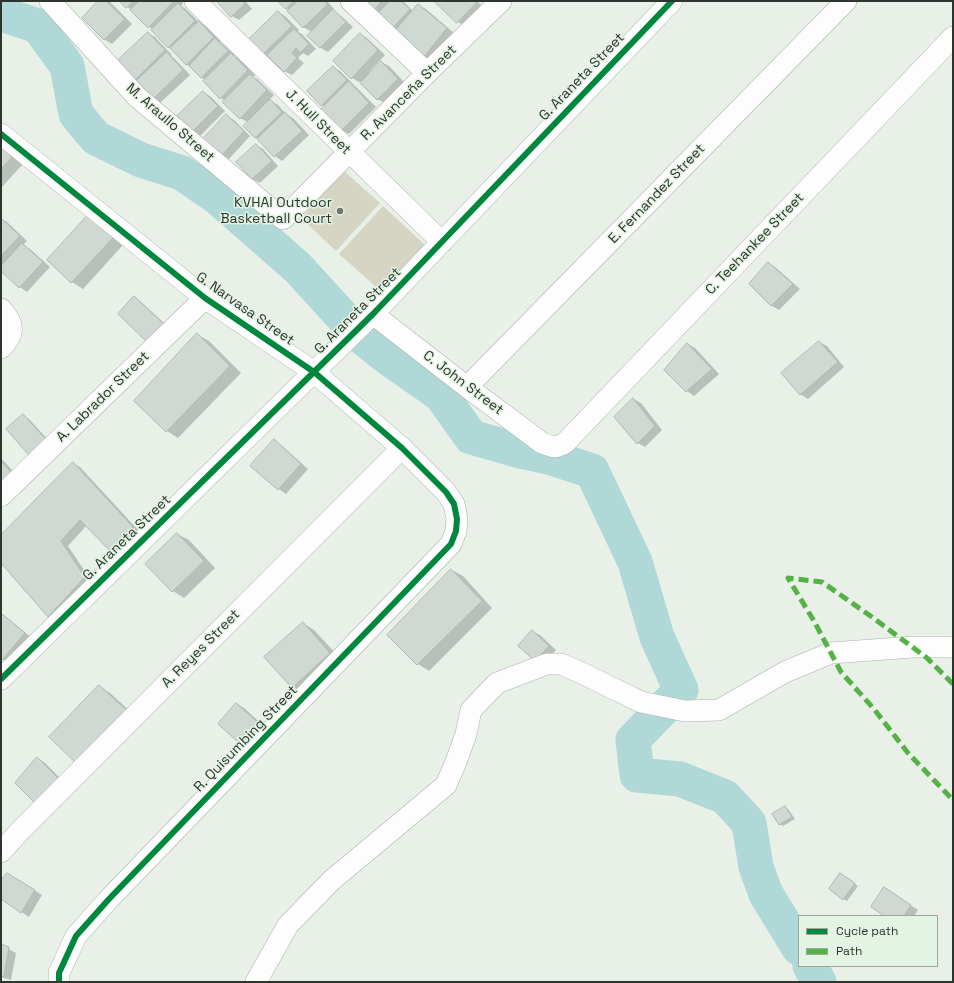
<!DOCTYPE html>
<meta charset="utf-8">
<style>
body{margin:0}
#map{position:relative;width:954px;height:983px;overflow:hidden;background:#e8f0e8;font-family:"Space Grotesk",sans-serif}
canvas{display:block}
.frame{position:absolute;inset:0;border:2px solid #2e352e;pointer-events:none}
.legend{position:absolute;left:798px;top:915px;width:140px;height:52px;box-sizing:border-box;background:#e4f4e4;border:1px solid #9ba89b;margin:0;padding:5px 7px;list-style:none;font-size:12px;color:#2e352e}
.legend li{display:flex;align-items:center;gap:8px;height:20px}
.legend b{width:20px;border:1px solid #9ba89b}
</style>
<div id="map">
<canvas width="954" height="983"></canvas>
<div class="frame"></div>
<ul class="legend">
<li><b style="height:5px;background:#00873e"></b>Cycle path</li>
<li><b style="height:5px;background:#56b246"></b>Path</li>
</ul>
</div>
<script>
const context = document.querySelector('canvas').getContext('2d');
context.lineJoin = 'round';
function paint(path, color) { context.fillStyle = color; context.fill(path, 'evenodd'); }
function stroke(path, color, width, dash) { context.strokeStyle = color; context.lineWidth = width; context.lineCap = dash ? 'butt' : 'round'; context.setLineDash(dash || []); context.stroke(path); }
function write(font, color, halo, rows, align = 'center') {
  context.font = font + ' "Space Grotesk",sans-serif'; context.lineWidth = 3; context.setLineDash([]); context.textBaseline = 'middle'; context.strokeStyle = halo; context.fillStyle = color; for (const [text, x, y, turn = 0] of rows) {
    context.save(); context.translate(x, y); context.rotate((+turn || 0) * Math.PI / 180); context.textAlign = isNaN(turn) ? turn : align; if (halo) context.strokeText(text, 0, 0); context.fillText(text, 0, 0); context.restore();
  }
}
const green = new Path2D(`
 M344,171L380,203L336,251L301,218Z
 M383,206L427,247L384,294L339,254Z`);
const shadow = new Path2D(`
 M99,1H107L110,2L132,24L112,44L105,40L83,18Z
 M121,1H181L183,3L181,6L186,9L199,22L206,26L221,41L220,42L235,55L234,56L239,58L255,75L253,77L257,79L274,95L269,100L278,105L287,115L293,118L309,135L282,161L275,156L259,139L255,137L248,122L240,118L226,101L221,98L206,80L202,78L191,67L186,64L172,49L168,47L153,29L149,27L132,10L127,7Z
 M218,1H245L252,9L239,20L232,16Z
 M280,1H327L334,9L333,11L340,15L353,27L328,52L321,48L309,36L312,32L303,27L290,10L286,8Z
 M362,1H403L413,11L418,5L426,9L454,33L432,60L424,56Z
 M436,1H477L483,7L465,26L458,22Z
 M279,12L286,17L299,30L298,32L302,34L316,49L308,56L303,53L298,58L304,63L292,75L284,71L271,57L269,59L261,55Z
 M148,33L155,37L172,55L171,56L174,58L190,75L160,103L153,99L138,81L135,79Z
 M361,34L368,39L385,55L369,72L370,73L381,62L389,66L405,83L385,103L377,99L360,81L359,82L352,78Z
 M333,67L340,71L376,107L349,134L341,130L325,107L322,105L308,91Z
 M203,92L210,96L225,111L198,138L191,134Z
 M226,116L234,120L250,136L229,159L222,155Z
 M1,145L23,164L1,188Z
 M256,145L263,149L278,166L260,183L252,179Z
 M88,216L123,245L83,289L72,282L48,260Z
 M1,219L7,222L27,241L23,245L30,249L50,267L27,292L20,287L1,270Z
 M768,263L775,267L800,289L779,310L772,306L750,284Z
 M134,297L141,302L174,332L157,348Z
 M198,335L209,341L241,373L178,438L167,431L136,401Z
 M819,342L827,346L844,367L808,399L800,394Z
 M688,344L695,348L719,374L694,396L687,391L665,370Z
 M633,399L641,403L662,430L645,447L638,443Z
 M23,415L30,420L58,451L43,465Z
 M274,440L281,445L308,469L286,494L279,489L252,465Z
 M1,458L23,482L1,496Z
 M73,463L80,467L140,532L120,556L113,552L87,525L68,546L92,582L56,620L48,616L1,561V537Z
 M177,534L189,540L215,568L184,598L173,591Z
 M452,570L463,576L492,608L429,671L418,664L389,635Z
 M1,613L32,638L10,664L1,658Z
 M303,623L314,630L341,659L304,693L293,687Z
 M532,631L540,635L556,650L543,665Z
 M99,686L110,693L141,721L51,737Z
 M237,704L244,708L276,737L256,755Z
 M38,758L45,763L70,788L47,811Z
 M785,807L788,809L795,819L783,826L779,824Z
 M844,876L858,886L847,901L844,899Z
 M15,878L42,895L29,917L1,898V883Z
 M892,893L918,910L914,916H886Z
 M1,945L16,953L11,980L1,977Z`);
const river = new Path2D(`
 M1,14L38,26L67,66L76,114L96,138L141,160L182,173L217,197L298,268L350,325
 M359,335L391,360L441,395L471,437L520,451L552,458L592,471L635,562L657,637L681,690L633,740L637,775L680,779L725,797L749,823L756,867L766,894L799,948
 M810,966L819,982`);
const building = new Path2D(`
 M98,1H106L125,19L104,40L82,18Z
 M120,1H134L126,8Z
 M139,1H174L148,28L130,10Z
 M217,1H242L245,4L231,17Z
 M278,1H294L286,9Z
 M298,1H324L328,4L303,28L287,11Z
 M360,1H382L372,12Z
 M390,1H401L410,9L391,30L376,15Z
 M434,1H475L477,2L457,23Z
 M178,3L195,21L168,48L151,30Z
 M418,4L447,28L424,57L394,32Z
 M333,9L346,22L320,48L307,36Z
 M278,11L292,26L261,56L247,41Z
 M199,21L214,37L186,65L170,48Z
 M294,29L309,44L300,53L296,48L292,53L297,58L284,72L267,55Z
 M148,32L165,50L135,80L117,61Z
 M360,33L378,50L351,79L333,61Z
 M215,38L228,51L201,78L189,66Z
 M167,52L183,70L152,100L135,82Z
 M231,53L248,70L220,99L203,81Z
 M381,61L398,79L377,100L360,83Z
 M333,66L347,80L321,106L307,91Z
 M250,74L267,90L240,119L222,102Z
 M349,81L369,103L341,131L320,110Z
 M203,91L218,106L190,134L175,118Z
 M270,99L282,112L255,138L243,126Z
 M285,112L302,131L274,157L257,139Z
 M226,114L244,131L221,156L203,139Z
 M256,144L272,161L252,179L236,162Z
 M1,147L12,157L1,169Z
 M88,215L113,238L71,283L47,260Z
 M1,218L20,236L1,256Z
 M22,243L43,262L19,288L1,271V266Z
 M768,262L793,284L771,306L749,284Z
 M134,296L167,327L149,344L118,314Z
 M197,333L230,366L166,432L134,401Z
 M819,341L838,362L800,395L781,373Z
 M687,343L712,369L686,392L664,370Z
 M633,398L655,426L637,444L614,417Z
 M23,414L52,446L35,462L6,429Z
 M274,439L301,464L278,490L250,466Z
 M1,461L16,478L1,491Z
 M73,462L133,527L112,553L80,520L61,541L85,577L48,617L1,563V535Z
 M177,533L204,561L172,592L145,564Z
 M451,569L482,601L417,665L387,635Z
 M1,613L25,633L2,660L1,659Z
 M303,622L330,653L292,688L264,657Z
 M532,630L549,646L535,661L518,646Z
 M99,685L131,714L80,767L49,737Z
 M236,703L269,732L248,751L218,724Z
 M37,757L63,783L39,807L15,783Z
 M785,806L792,817L779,825L772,814Z
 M7,873L35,890L21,913L1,899V881Z
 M840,873L855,883L843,900L829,889Z
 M884,887L911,905L904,916H884L871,907Z
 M1,944L9,947L4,977L1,976Z`);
const minor = new Path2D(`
 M50,1L137,97L283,219L427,73L501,1
 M195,1L442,242
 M351,1L427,73
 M1,134L205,298L314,372L402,448L446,492L454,504L457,519L456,531L451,544L109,899L76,936L59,973V982
 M1,309C15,324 15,334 1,348
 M373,314L467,387L542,443C552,447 555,449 565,443L953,37
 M467,387L846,1
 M1,496L205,298
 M1,679L373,314L672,1
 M1,852L19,832L402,448
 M256,982L288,925L332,880L446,785L456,762L466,734L471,710L497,683L547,664H561L584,674L610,687L641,702L685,711L719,710L785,672L831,653L913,647H953`);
const quiet = new Path2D(`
 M953,684L927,658L872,617L822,582L788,578L814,621L841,672L874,709L908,753L953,800`);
const cycleway = new Path2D(`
 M1,134L205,298L314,372L402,448L446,492L454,504L457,519L456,531L451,544L109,899L76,936L59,973V982
 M1,679L373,314L672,1`);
const markers = [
 [340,211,4,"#6f766f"]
];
const streetNames = [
 ["G. Araneta Street",582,77,-46],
 ["R. Avanceña Street",409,93,-45],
 ["J. Hull Street",318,122,45],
 ["M. Araullo Street",170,123,41],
 ["E. Fernandez Street",657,194,-46],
 ["C. Teehankee Street",755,244,-46],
 ["G. Narvasa Street",245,309,35],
 ["G. Araneta Street",358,311,-45],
 ["C. John Street",463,383,37],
 ["A. Labrador Street",103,397,-44],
 ["G. Araneta Street",127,538,-44],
 ["A. Reyes Street",201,649,-45],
 ["R. Quisumbing Street",246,739,-46]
];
const poiNames = [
 ["KVHAI Outdoor",332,203],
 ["Basketball Court",332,219]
];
paint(green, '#d6d5c3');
paint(shadow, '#0003');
stroke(river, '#b0d8d7', 35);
paint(building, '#d0d8d3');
stroke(building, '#b0b8b3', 1);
stroke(minor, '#abb1ab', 22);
stroke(minor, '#fcfdfc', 21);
stroke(quiet, '#56b246', 5, [10, 5]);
stroke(cycleway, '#00873e', 6);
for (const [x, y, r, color] of markers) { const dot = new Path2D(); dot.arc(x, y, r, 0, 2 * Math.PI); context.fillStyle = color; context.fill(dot); stroke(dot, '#e4f4e4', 1.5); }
write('14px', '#2e352e', '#e4f4e4', streetNames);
write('14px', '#2e352e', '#e4f4e4', poiNames, 'right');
</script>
